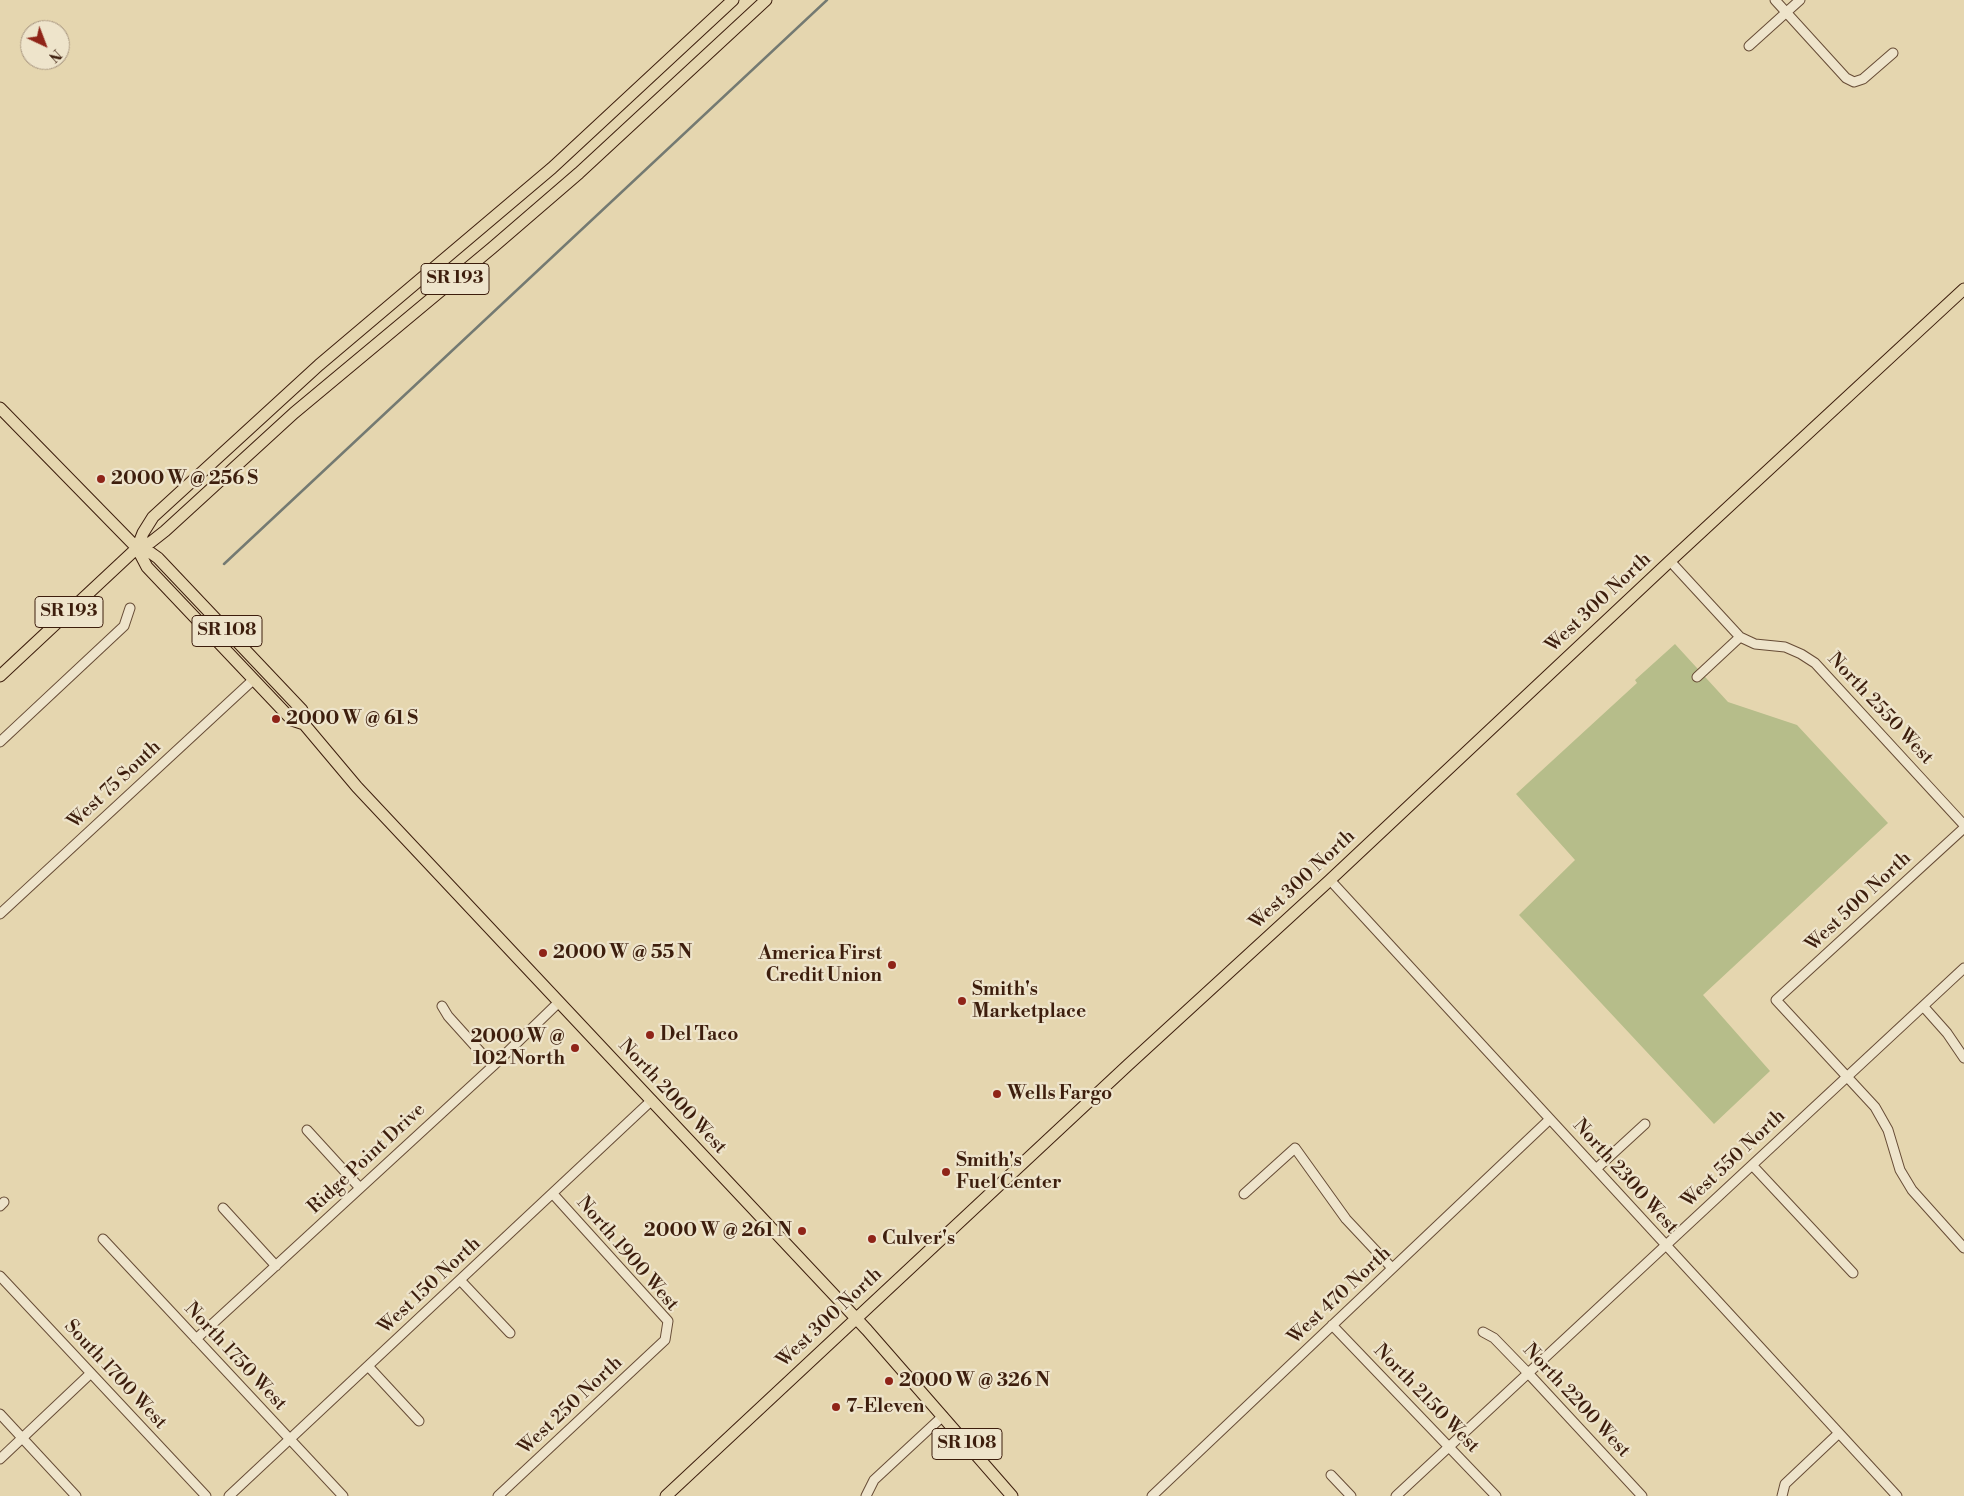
<!DOCTYPE html>
<style>
body{margin:0}
#map{position:relative;width:1964px;height:1496px;overflow:hidden;background:#e5d6af;font-family:"Libre Bodoni",serif}
canvas{display:block}
.north{position:absolute;left:20px;top:20px;width:50px;height:50px;box-sizing:border-box;background:#eee4cb;border:1px solid #a7957f;border-radius:50%;rotate:137deg;font-size:14px;font-weight:700;line-height:20px;text-align:center;color:#3d1e0d}
.north::after{content:'';display:block;margin:auto;width:18px;height:22px;background:#8f2418;clip-path:polygon(50% 0,100% 100%,50% 72%,0 100%)}
</style>
<div id="map">
<canvas width="1964" height="1496"></canvas>
<div class="north">N</div>
</div>
<script>
const context = document.querySelector('canvas').getContext('2d');
context.lineJoin = 'round';
function paint(path, color) { context.fillStyle = color; context.fill(path, 'evenodd'); }
function stroke(path, color, width, dash) { context.strokeStyle = color; context.lineWidth = width; context.lineCap = dash ? 'butt' : 'round'; context.setLineDash(dash || []); context.stroke(path); }
function write(font, color, halo, rows, align = 'center') {
  context.font = font + ' "Libre Bodoni",serif'; context.lineWidth = 4.5; context.setLineDash([]); context.textBaseline = 'middle'; context.strokeStyle = halo; context.fillStyle = color; for (const [text, x, y, turn = 0] of rows) {
    context.save(); context.translate(x, y); context.rotate((+turn || 0) * Math.PI / 180); context.textAlign = isNaN(turn) ? turn : align; if (halo) context.strokeText(text, 0, 0); context.fillText(text, 0, 0); context.restore();
  }
}
const green = new Path2D(`
 M1675,644L1728,702L1797,725L1888,823L1703,995L1770,1071L1714,1124L1519,915L1575,860L1516,794L1637,683L1635,680Z`);
const stream = new Path2D(`
 M224,564L827,0`);
const minor = new Path2D(`
 M1775,0L1846,78L1854,82L1863,79L1893,53
 M1749,46L1800,0
 M1670,561L1740,637L1755,644L1785,647L1801,654L1815,663L1964,825
 M1697,677L1740,637
 M0,742L124,626L130,608
 M1964,828L1776,1000L1875,1107L1888,1130L1900,1170L1912,1190L1964,1248
 M1330,880L1897,1496
 M0,914L253,680
 M442,1006L448,1016L493,1066
 M1923,1006L1947,1033L1964,1058
 M307,1130L360,1188
 M1752,1165L1853,1273
 M1596,1169L1645,1124
 M1244,1194L1295,1148L1346,1219L1392,1268
 M0,1206L4,1202
 M223,1208L276,1266
 M103,1239L343,1496
 M0,1276L206,1496
 M460,1280L510,1333
 M1332,1325L1496,1496
 M1483,1332L1494,1338L1528,1373L1642,1496
 M196,1339L493,1066L559,1002
 M368,1366L419,1421
 M0,1414L76,1496
 M0,1459L91,1373
 M1331,1475L1351,1496
 M229,1496L652,1100
 M498,1496L665,1340L668,1321L553,1194
 M866,1496L874,1480L943,1416
 M1152,1496L1550,1119
 M1396,1496L1964,968
 M1782,1496L1785,1484L1839,1433`);
const major = new Path2D(`
 M0,408L137,548L147,567L292,720L304,724
 M137,548L151,553L158,558L302,710L304,724L357,787L867,1330L1012,1496
 M137,548L143,533L153,517L319,365L552,168L733,0
 M0,676L137,548L151,542L165,531L294,413L492,248L579,173L766,0
 M666,1496L1128,1065L1330,880L1670,561L1964,289`);
const markers = [
 [101,479,5,"#8f2418"],
 [276,719,5,"#8f2418"],
 [543,953,5,"#8f2418"],
 [892,965,5,"#8f2418"],
 [962,1001,5,"#8f2418"],
 [650,1035,5,"#8f2418"],
 [575,1048,5,"#8f2418"],
 [997,1094,5,"#8f2418"],
 [946,1172,5,"#8f2418"],
 [802,1231,5,"#8f2418"],
 [872,1239,5,"#8f2418"],
 [889,1381,5,"#8f2418"],
 [836,1407,5,"#8f2418"]
];
const shields = [
 [455,279,68],
 [69,612,68],
 [227,631,70],
 [967,1444,70]
];
const shieldNames = [
 ["SR 193",455,279],
 ["SR 193",69,612],
 ["SR 108",227,631],
 ["SR 108",967,1444]
];
const poiNames = [
 ["2000 W @ 256 S",111,479],
 ["2000 W @ 61 S",286,719],
 ["2000 W @ 55 N",553,953],
 ["America First",882,954,"right"],
 ["Credit Union",882,976,"right"],
 ["Smith's",972,990],
 ["Marketplace",972,1012],
 ["Del Taco",660,1035],
 ["2000 W @",565,1037,"right"],
 ["102 North",565,1059,"right"],
 ["Wells Fargo",1007,1094],
 ["Smith's",956,1161],
 ["Fuel Center",956,1183],
 ["2000 W @ 261 N",792,1231,"right"],
 ["Culver's",882,1239],
 ["2000 W @ 326 N",899,1381],
 ["7-Eleven",846,1407]
];
const streetNames = [
 ["West 300 North",1599,603,-43],
 ["North 2550 West",1880,709,47],
 ["West 75 South",115,785,-43],
 ["West 300 North",1303,880,-43],
 ["West 500 North",1859,902,-43],
 ["North 2000 West",672,1097,47],
 ["Ridge Point Drive",367,1159,-43],
 ["West 550 North",1734,1159,-43],
 ["North 2300 West",1625,1177,48],
 ["North 1900 West",627,1254,49],
 ["West 150 North",430,1286,-43],
 ["West 470 North",1340,1296,-43],
 ["West 300 North",830,1318,-43],
 ["North 1750 West",235,1357,47],
 ["South 1700 West",115,1375,47],
 ["North 2150 West",1426,1399,46],
 ["North 2200 West",1576,1401,47],
 ["West 250 North",571,1406,-43]
];
paint(green, '#b6bd8a');
stroke(stream, '#747a72', 2.5);
stroke(minor, '#674c36', 11);
stroke(major, '#3d1e0d', 13);
stroke(minor, '#eee4cb', 9);
stroke(major, '#e5d6af', 11);
for (const [x, y, r, color] of markers) { const dot = new Path2D(); dot.arc(x, y, r, 0, 2 * Math.PI); context.fillStyle = color; context.fill(dot); stroke(dot, '#eee4cb', 2); }
for (const [x, y, w] of shields) { const box = new Path2D(); box.roundRect(x - w / 2, y - 15.5, w, 31, 4); context.fillStyle = '#eee4cb'; context.fill(box); stroke(box, '#3d1e0d', 1); }
write('bold 18px', '#3d1e0d', null, shieldNames);
write('bold 19px', '#3d1e0d', '#eee4cb', poiNames, 'left');
write('19px', '#3d1e0d', '#eee4cb', streetNames);
</script>
